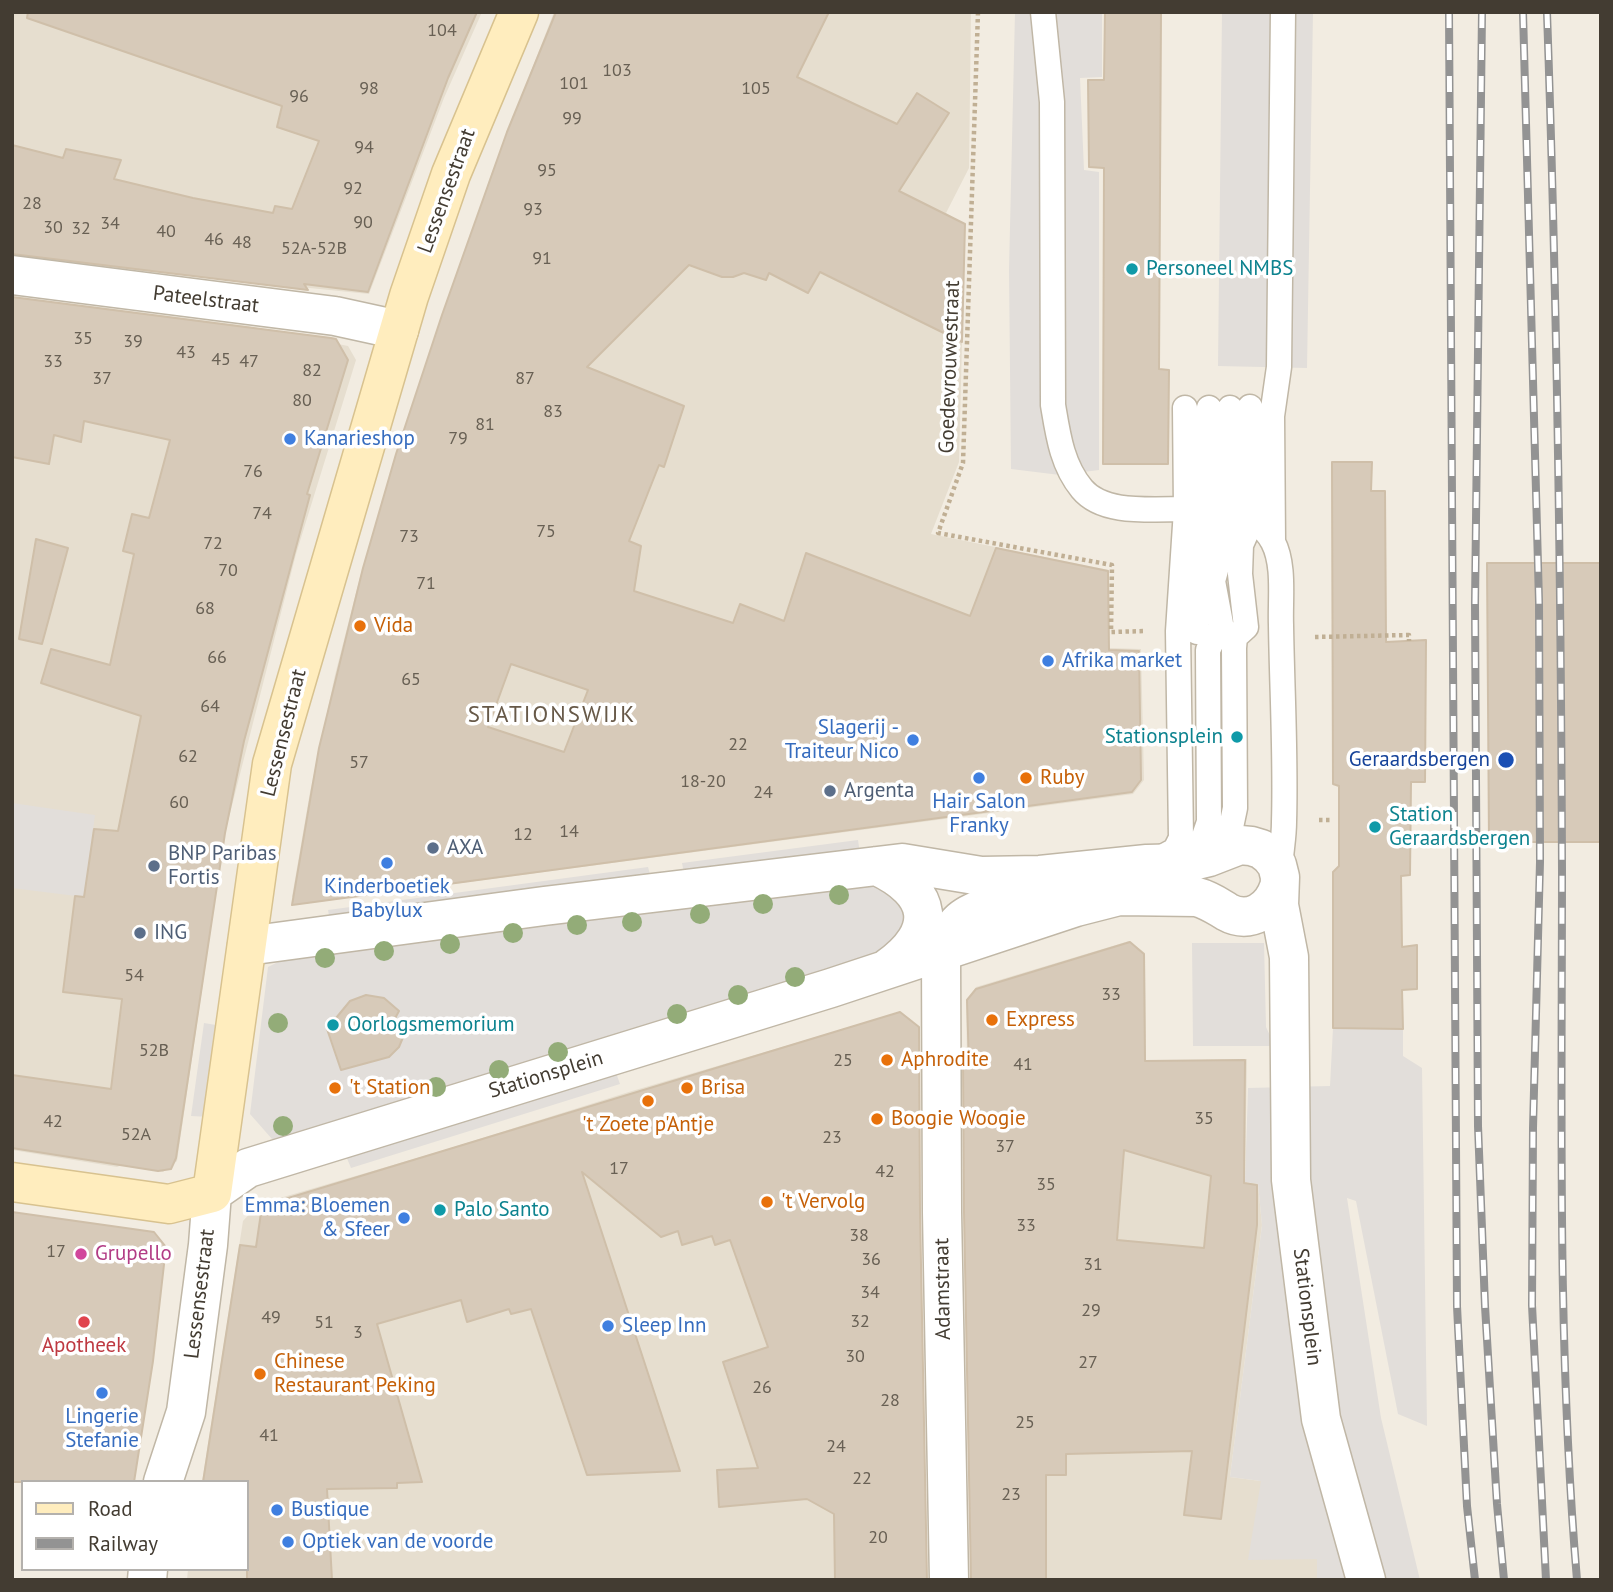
<!DOCTYPE html>
<style>
body{margin:0}
#map{position:relative;width:1613px;height:1592px;overflow:hidden;background:#f2ece1;font-family:"PT Sans",sans-serif}
canvas{display:block}
.frame{position:absolute;inset:0;border:14px solid #433c32;pointer-events:none}
.legend{position:absolute;left:21px;top:1480px;width:228px;height:91px;box-sizing:border-box;background:#fff;border:2px solid #b4b1ad;margin:0;padding:9px 12px;list-style:none;font-size:21px;color:#433c32}
.legend li{display:flex;align-items:center;gap:14px;height:35px}
.legend b{width:35px;border:2px solid #b4b1ad}
</style>
<div id="map">
<canvas width="1613" height="1592"></canvas>
<div class="frame"></div>
<ul class="legend">
<li><b style="height:9px;background:#ffedbe"></b>Road</li>
<li><b style="height:9px;background:#939393"></b>Railway</li>
</ul>
</div>
<script>
const context = document.querySelector('canvas').getContext('2d');
context.lineJoin = 'round';
function paint(path, color) { context.fillStyle = color; context.fill(path, 'evenodd'); }
function stroke(path, color, width, dash) { context.strokeStyle = color; context.lineWidth = width; context.lineCap = dash ? 'butt' : 'round'; context.setLineDash(dash || []); context.stroke(path); }
function write(font, color, halo, rows, align = 'center') {
  context.font = font + ' "PT Sans",sans-serif'; context.lineWidth = 7; context.setLineDash([]); context.textBaseline = 'middle'; context.strokeStyle = halo; context.fillStyle = color; for (const [text, x, y, turn = 0] of rows) {
    context.save(); context.translate(x, y); context.rotate((+turn || 0) * Math.PI / 180); context.textAlign = isNaN(turn) ? turn : align; if (halo) context.strokeText(text, 0, 0); context.fillText(text, 0, 0); context.restore();
  }
}
const residential = new Path2D(`
 M12,12H482L444,98L369,294L12,258Z
 M554,12H971L969,168L946,213L965,224L959,462L931,534L1109,570V648L1141,649L1144,780L1133,794L303,904L292,897L310,792L335,675L360,577L396,453L492,172Z
 M12,296L248,326L348,346L356,360L296,554L225,833L177,1161L163,1172L122,1165L117,1167L12,1150Z
 M1129,941L1145,953L1146,1061L1247,1059L1245,1182L1258,1184L1262,1225L1230,1477L1261,1481L1318,1559L1317,1580H976L966,1001L976,987Z
 M901,1012L913,1021L923,1580H187L188,1569H247V1482H202L243,1221L255,1208L280,1198L441,1151L632,1091Z`);
const parking = new Path2D(`
 M1015,12H1102V77L1080,78L1084,170L1099,172V470L1060,475L1011,469L1009,270Z
 M1222,12H1313L1307,368L1218,366Z
 M12,803L95,815L84,897L12,888Z
 M858,840L860,854L685,878L682,863Z
 M648,867L652,882L331,926L328,910Z
 M869,881L898,897L904,916V927L887,953L303,1139H272L250,1114L268,967L294,954Z
 M1192,943H1264L1266,1027L1272,1040L1279,1046H1193Z
 M204,1023L222,1026L210,1117L191,1116Z
 M1333,1028L1403,1029V1056L1422,1068L1427,1426L1398,1414L1356,1201L1347,1198L1381,1418L1420,1580H1317V1559L1248,1560L1261,1481L1230,1477L1262,1225L1258,1184L1245,1182L1248,1088L1330,1086Z
 M615,1070L620,1084L351,1168L346,1156Z`);
const building = new Path2D(`
 M28,12H477L448,78L368,292L304,284L308,290L12,254V145L63,158L66,149L121,160L114,179L193,198L273,213L275,206L292,209L319,141L277,127L282,106L27,18Z
 M556,12H829L797,77L897,124L917,93L949,113L899,191L965,224L962,342L820,272L808,293L769,273L766,280L744,273L733,277H722L689,265L587,367L684,406L664,467L659,465L629,541L641,546L634,591L733,623L740,604L784,621L806,553L970,616L996,548L1108,571L1109,650L1139,651L1141,780L1132,792L292,905L319,748L363,568L396,454L442,315L507,132ZM511,664L588,690L564,752L488,727Z
 M1105,12H1161L1159,369L1169,370L1168,464H1103L1104,168L1089,167L1088,80H1104Z
 M12,297L331,338L336,339L348,360L307,494L310,495L244,741L225,833L176,1158L171,1169L158,1171L12,1148V1075L111,1089L122,999L63,992L75,896L84,897L94,829L118,831L141,716L41,683L51,649L110,665L134,554L123,551L132,514L149,518L170,440L84,421L81,442L54,435L49,464L12,457Z
 M1332,462H1372L1371,491H1385L1386,642L1426,640L1425,782H1411L1410,875L1401,876L1402,947L1417,945V989L1402,990L1403,1029L1333,1028V872L1339,866V786L1333,784Z
 M36,539L68,548L42,644L19,639Z
 M1487,563H1601V842H1489Z
 M1130,942L1144,954L1145,1061L1245,1060L1244,1183L1257,1185V1225L1221,1519L1184,1515L1192,1451L1066,1454V1475H1046V1580H971L964,1212L963,1061L969,1065L967,1000L976,989ZM1124,1150L1211,1176L1204,1248L1117,1240Z
 M366,995L384,998L399,1011L392,1024L406,1030L399,1047L389,1057L341,1070L327,1029L350,1001Z
 M900,1012L919,1027L920,1212L927,1580H835L834,1514L807,1499L719,1507L717,1470L758,1468L723,1362L768,1347L730,1240L715,1245L712,1236L682,1245L678,1231L661,1237L582,1172L680,1471L587,1475L531,1309L511,1314L509,1309L467,1322L461,1300L377,1324L422,1482L397,1483V1488L327,1489L332,1580H247V1482H203L240,1245L256,1247L262,1206Z
 M12,1212L154,1232L166,1247L153,1361L134,1482H12Z`);
const path = new Path2D(`
 M978,12L963,463L938,533L1112,565L1111,632L1146,631
 M1315,637L1409,635V641
 M1319,820H1331`);
const service = new Path2D(`
 M1043,12L1052,102L1053,405C1058,435 1062,465 1082,489C1121,536 1240,478 1273,542C1285,565 1280,599 1281,625C1282,691 1286,757 1284,822C1284,840 1280,856 1280,874
 M1273,542L1272,416L1279,367L1283,12
 M1246,627L1240,574L1241,545L1252,520L1250,407
 M1222,629L1213,581L1232,512L1230,408
 M1197,632L1196,560L1209,509V408
 M1212,855L1224,843L1230,832L1235,808L1234,648L1235,637L1246,627
 M1153,862L1175,850L1181,838L1178,631L1186,510L1185,408
 M1184,863L1199,851L1209,822L1208,650L1215,636L1222,629`);
const minor = new Path2D(`
 M12,275L335,316L399,330
 M877,866C933,892 940,931 888,968
 M247,946L544,906L902,863L981,876L1040,875L1147,864L1184,863L1209,857L1240,845L1251,846L1261,849L1270,856L1277,865L1280,877L1279,905L1289,957L1291,1180L1321,1419L1366,1580
 M163,1482L186,1412L208,1245L212,1193L248,1168L831,988L1076,907L1119,896L1197,897C1209,900 1217,906 1227,912C1250,925 1272,909 1279,887
 M147,1580L148,1569
 M949,1580L942,1212L941,953C946,940 951,929 961,920C979,904 1033,895 1057,889`);
const secondary = new Path2D(`
 M12,1182L169,1204L212,1193L272,764L409,296L451,174L519,12`);
const rail = new Path2D(`
 M1449,12L1457,1306L1467,1506L1475,1580
 M1482,12L1475,604L1478,1126L1485,1306L1497,1504L1504,1580
 M1523,12L1539,602L1540,862L1533,1128L1532,1305L1546,1580
 M1547,12C1557,299 1561,585 1562,871C1562,1107 1557,1344 1577,1580`);
const trees = [
 [839,895],
 [763,904],
 [700,914],
 [632,922],
 [577,925],
 [513,933],
 [450,944],
 [384,951],
 [325,958],
 [795,977],
 [738,995],
 [677,1014],
 [278,1023],
 [558,1052],
 [499,1070],
 [436,1087],
 [283,1126]
];
const markers = [
 [1132,269,7,"#0f9aa8"],
 [290,439,7,"#3f7fe0"],
 [360,626,7,"#e8710a"],
 [1048,661,7,"#3f7fe0"],
 [1237,737,7,"#0f9aa8"],
 [913,740,7,"#3f7fe0"],
 [1506,760,9,"#1a4fb4"],
 [979,778,7,"#3f7fe0"],
 [1026,778,7,"#e8710a"],
 [830,791,7,"#5c6f8a"],
 [1375,827,7,"#0f9aa8"],
 [433,848,7,"#5c6f8a"],
 [387,863,7,"#3f7fe0"],
 [154,866,7,"#5c6f8a"],
 [140,933,7,"#5c6f8a"],
 [992,1020,7,"#e8710a"],
 [333,1025,7,"#0f9aa8"],
 [887,1060,7,"#e8710a"],
 [335,1088,7,"#e8710a"],
 [687,1088,7,"#e8710a"],
 [648,1101,7,"#e8710a"],
 [877,1119,7,"#e8710a"],
 [767,1202,7,"#e8710a"],
 [440,1210,7,"#0f9aa8"],
 [404,1218,7,"#3f7fe0"],
 [81,1254,7,"#d1479c"],
 [84,1322,7,"#e0444e"],
 [608,1326,7,"#3f7fe0"],
 [260,1374,7,"#e8710a"],
 [102,1393,7,"#3f7fe0"],
 [277,1510,7,"#3f7fe0"],
 [288,1542,7,"#3f7fe0"]
];
const numberNames = [
 ["104",442,31],
 ["103",617,71],
 ["101",574,84],
 ["98",369,89],
 ["105",756,89],
 ["96",299,97],
 ["99",572,119],
 ["94",364,148],
 ["95",547,171],
 ["92",353,189],
 ["28",32,204],
 ["93",533,210],
 ["90",363,223],
 ["34",110,224],
 ["30",53,228],
 ["32",81,229],
 ["40",166,232],
 ["46",214,240],
 ["48",242,243],
 ["52A-52B",314,249],
 ["91",542,259],
 ["35",83,339],
 ["39",133,342],
 ["43",186,353],
 ["45",221,360],
 ["33",53,362],
 ["47",249,362],
 ["82",312,371],
 ["37",102,379],
 ["87",525,379],
 ["80",302,401],
 ["83",553,412],
 ["81",485,425],
 ["79",458,439],
 ["76",253,472],
 ["74",262,514],
 ["75",546,532],
 ["73",409,537],
 ["72",213,544],
 ["70",228,571],
 ["71",426,584],
 ["68",205,609],
 ["66",217,658],
 ["65",411,680],
 ["64",210,707],
 ["22",738,745],
 ["62",188,757],
 ["57",359,763],
 ["18-20",703,782],
 ["24",763,793],
 ["60",179,803],
 ["14",569,832],
 ["12",523,835],
 ["54",134,976],
 ["33",1111,995],
 ["52B",154,1051],
 ["25",843,1061],
 ["41",1023,1065],
 ["35",1204,1119],
 ["42",53,1122],
 ["52A",136,1135],
 ["23",832,1138],
 ["37",1005,1147],
 ["17",619,1169],
 ["42",885,1172],
 ["35",1046,1185],
 ["33",1026,1226],
 ["38",859,1236],
 ["17",56,1252],
 ["36",871,1260],
 ["31",1093,1265],
 ["34",870,1293],
 ["29",1091,1311],
 ["49",271,1318],
 ["32",860,1322],
 ["51",324,1323],
 ["3",358,1333],
 ["30",855,1357],
 ["27",1088,1363],
 ["26",762,1388],
 ["28",890,1401],
 ["25",1025,1423],
 ["41",269,1436],
 ["24",836,1447],
 ["22",862,1479],
 ["23",1011,1495],
 ["20",878,1538]
];
const streetNames = [
 ["Lessensestraat",447,191,-70],
 ["Pateelstraat",206,300,7],
 ["Goedevrouwestraat",950,367,-88],
 ["Lessensestraat",284,733,-76],
 ["Stationsplein",546,1075,-17],
 ["Adamstraat",943,1289,-91],
 ["Lessensestraat",200,1294,-83],
 ["Stationsplein",1307,1307,83]
];
const cultureNames = [
 ["Personeel NMBS",1146,269],
 ["Stationsplein",1223,737,"right"],
 ["Station",1389,815],
 ["Geraardsbergen",1389,839],
 ["Oorlogsmemorium",347,1025],
 ["Palo Santo",454,1210]
];
const shopNames = [
 ["Kanarieshop",304,439],
 ["Afrika market",1062,661],
 ["Slagerij -",899,728,"right"],
 ["Traiteur Nico",899,752,"right"],
 ["Hair Salon",979,802,"center"],
 ["Franky",979,826,"center"],
 ["Kinderboetiek",387,887,"center"],
 ["Babylux",387,911,"center"],
 ["Emma: Bloemen",390,1206,"right"],
 ["& Sfeer",390,1230,"right"],
 ["Sleep Inn",622,1326],
 ["Lingerie",102,1417,"center"],
 ["Stefanie",102,1441,"center"],
 ["Bustique",291,1510],
 ["Optiek van de voorde",302,1542]
];
const foodNames = [
 ["Vida",374,626],
 ["Ruby",1040,778],
 ["Express",1006,1020],
 ["Aphrodite",901,1060],
 ["'t Station",349,1088],
 ["Brisa",701,1088],
 ["Boogie Woogie",891,1119],
 ["'t Zoete p'Antje",648,1125,"center"],
 ["'t Vervolg",781,1202],
 ["Chinese",274,1362],
 ["Restaurant Peking",274,1386]
];
const transitNames = [
 ["Geraardsbergen",1490,760]
];
const serviceNames = [
 ["Argenta",844,791],
 ["AXA",447,848],
 ["BNP Paribas",168,854],
 ["Fortis",168,878],
 ["ING",154,933]
];
const hotelNames = [
 ["Grupello",95,1254]
];
const healthNames = [
 ["Apotheek",84,1346]
];
const neighbourhoodNames = [
 ["STATIONSWIJK",552,715]
];
paint(residential, '#e6decf');
paint(parking, '#e2deda');
paint(building, '#d7cab9');
stroke(building, '#cfbfa9', 2);
stroke(service, '#c0b7a6', 27);
stroke(minor, '#c0b7a6', 41);
stroke(secondary, '#d8c28f', 41);
stroke(path, '#c0af94', 4.5, [3.5, 3.5]);
stroke(service, '#fff', 24);
stroke(minor, '#fff', 38);
stroke(secondary, '#ffedbe', 38);
stroke(rail, '#939393', 8);
stroke(rail, '#fff', 5, [16]);
context.fillStyle = '#93ac78';
for (const [x, y] of trees) { context.beginPath(); context.arc(x, y, 10, 0, 2 * Math.PI); context.fill(); }
for (const [x, y, r, color] of markers) { const dot = new Path2D(); dot.arc(x, y, r, 0, 2 * Math.PI); context.fillStyle = color; context.fill(dot); stroke(dot, '#fff', 2.5); }
write('18px', '#686054', null, numberNames);
write('21px', '#433c32', '#fff', streetNames);
write('21px', '#0d838f', '#fff', cultureNames, 'left');
write('21px', '#366cbe', '#fff', shopNames, 'left');
write('21px', '#c56008', '#fff', foodNames, 'left');
write('21px', '#164399', '#fff', transitNames, 'right');
write('21px', '#4e5e75', '#fff', serviceNames, 'left');
write('21px', '#b23c85', '#fff', hotelNames, 'left');
write('21px', '#be3a42', '#fff', healthNames);
context.letterSpacing = '2px';
write('23px', '#675948', '#fff', neighbourhoodNames);
context.letterSpacing = '0px';
</script>
